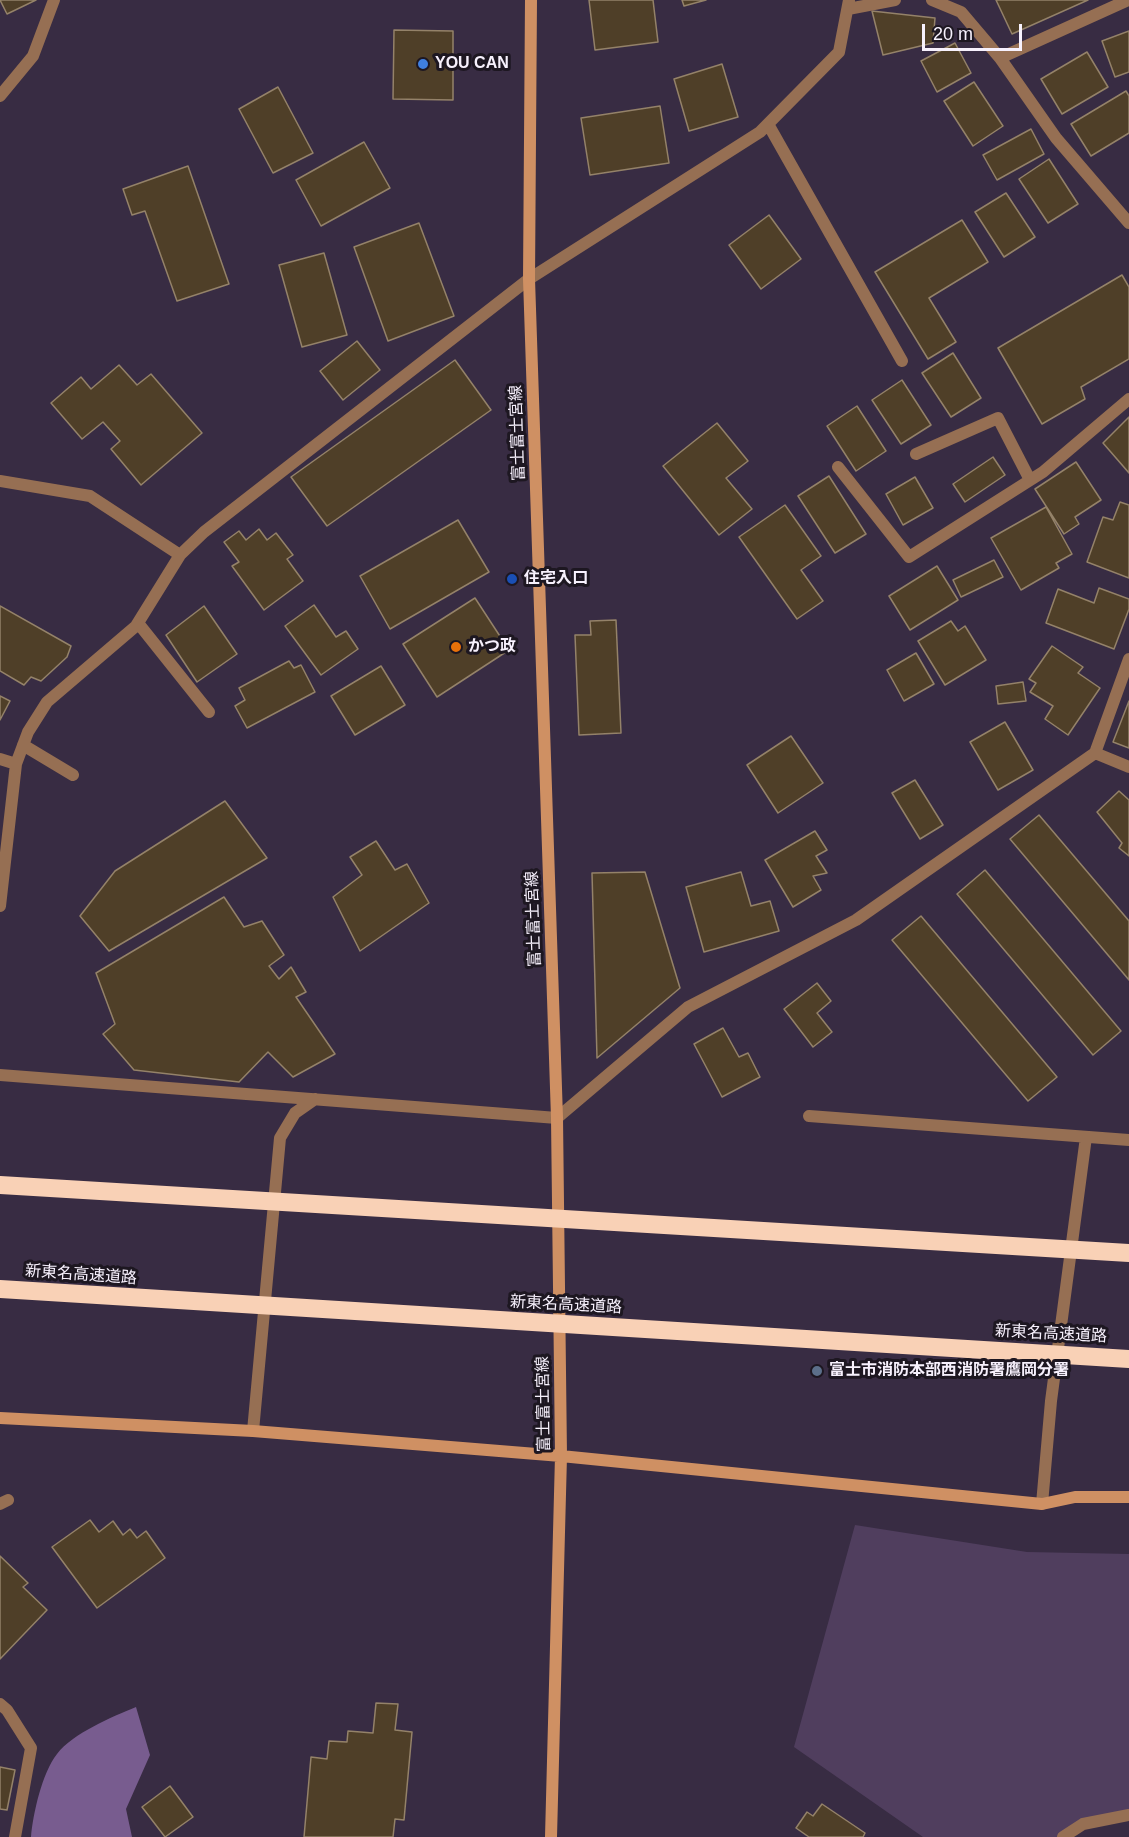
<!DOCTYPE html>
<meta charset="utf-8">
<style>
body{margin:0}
#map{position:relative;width:1129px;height:1837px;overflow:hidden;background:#382c43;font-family:Arial,sans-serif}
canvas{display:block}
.scale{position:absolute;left:922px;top:24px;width:100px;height:27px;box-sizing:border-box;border:3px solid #f7f1fd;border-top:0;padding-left:8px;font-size:18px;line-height:21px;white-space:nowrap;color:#f7f1fd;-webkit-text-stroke:4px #1d1721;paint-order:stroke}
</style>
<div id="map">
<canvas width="1129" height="1837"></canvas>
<div class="scale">20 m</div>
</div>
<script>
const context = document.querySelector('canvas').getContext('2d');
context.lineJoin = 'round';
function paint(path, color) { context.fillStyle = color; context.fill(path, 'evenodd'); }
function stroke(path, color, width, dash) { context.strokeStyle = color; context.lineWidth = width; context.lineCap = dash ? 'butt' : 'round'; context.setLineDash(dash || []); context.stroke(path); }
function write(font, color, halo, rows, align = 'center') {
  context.font = font + ' Arial,"Noto Sans JP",sans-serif'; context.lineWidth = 6; context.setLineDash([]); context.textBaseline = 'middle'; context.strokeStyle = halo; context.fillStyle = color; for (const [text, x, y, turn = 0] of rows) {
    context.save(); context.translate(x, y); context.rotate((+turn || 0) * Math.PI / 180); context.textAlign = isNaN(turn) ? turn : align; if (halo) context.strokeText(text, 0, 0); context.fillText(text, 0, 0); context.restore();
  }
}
const green = new Path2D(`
 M855,1525L1027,1552L1129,1554V1814L1063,1837H923L794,1747Z`);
const forest = new Path2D(`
 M136,1707L150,1755L126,1809L132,1837H31C33,1814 42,1773 57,1754C73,1733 112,1717 136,1707Z`);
const building = new Path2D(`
 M0,0H36L7,14Z
 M589,0H653L658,42L595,50Z
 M682,0H706L684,6Z
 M996,0H1088L1012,34Z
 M872,11L935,18L933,43L883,55Z
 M394,30L453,31V100L393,99Z
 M1129,31V72L1115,77L1102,41Z
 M955,43L971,73L937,92L921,61Z
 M1087,52L1108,87L1062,114L1041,79Z
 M722,64L738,117L689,131L674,79Z
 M974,82L1003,126L973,146L944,101Z
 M278,87L313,153L273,173L239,109Z
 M1126,91L1129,96V133L1091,156L1071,124Z
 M660,106L669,163L590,175L581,118Z
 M1031,129L1044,154L997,180L983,155Z
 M364,142L390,188L321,226L296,180Z
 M1049,159L1078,204L1048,223L1019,179Z
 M188,166L229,284L177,301L145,211L132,215L123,189Z
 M1006,193L1035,237L1004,257L975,212Z
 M769,215L801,259L761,289L729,245Z
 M962,220L988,262L929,298L956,342L928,359L875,272Z
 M419,223L454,316L388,341L354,247Z
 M324,253L347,335L302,347L279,265Z
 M1122,275L1129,287V359L1081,387L1085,399L1042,424L998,348Z
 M357,341L380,370L343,400L320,371Z
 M953,353L981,398L951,417L922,373Z
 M455,360L491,410L327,526L291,477Z
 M119,365L137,385L151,374L202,433L141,485L111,449L120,441L103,422L82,439L51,403L81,377L91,389Z
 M902,380L931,425L901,444L872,400Z
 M857,406L886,451L856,471L827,426Z
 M1129,417V473L1103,443Z
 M717,423L748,461L726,478L752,509L719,535L663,466Z
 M993,457L1005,475L965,502L953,484Z
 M1076,462L1101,500L1075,517L1079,524L1064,534L1035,489Z
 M829,476L866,534L835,553L798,496Z
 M915,477L933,508L903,525L886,494Z
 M1120,502L1129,505V578L1087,562L1103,517L1113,520Z
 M785,505L821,556L801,570L823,601L797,619L739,537Z
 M1046,507L1072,554L1056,563L1059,568L1021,590L991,538Z
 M458,520L489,572L390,629L360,576Z
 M259,529L267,540L276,533L293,555L287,559L303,581L264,610L232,566L239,562L224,542L239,531L246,540Z
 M994,560L1003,577L961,597L953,580Z
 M937,566L958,600L910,630L889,596Z
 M1099,588L1129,599V609L1114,649L1046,623L1058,589L1094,603Z
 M475,598L509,650L437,697L403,644Z
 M314,605L336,637L346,631L358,649L321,675L285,626Z
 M0,606L71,646L67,657L41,681L31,677L24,685L0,671Z
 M204,606L237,654L197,682L166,635Z
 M616,620L621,733L579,735L575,635H591L590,621Z
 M951,621L958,631L965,626L986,660L945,685L918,641Z
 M1052,646L1083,667L1078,673L1100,688L1068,735L1045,719L1053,706L1030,692L1036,683L1029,679Z
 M916,653L934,684L904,701L887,670Z
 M289,661L294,668L301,665L315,692L247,728L235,706L245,700L239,688Z
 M381,666L405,705L355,735L331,696Z
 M1023,682L1026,701L998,704L996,686Z
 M0,696L10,701L0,720Z
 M1129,701V748L1113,742Z
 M1005,722L1033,770L998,790L970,742Z
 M791,736L823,783L778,813L747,765Z
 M915,780L943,825L920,839L892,793Z
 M1119,791L1129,800V856L1119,848L1122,843L1097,812Z
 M225,801L267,858L109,951L80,916L115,871Z
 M1039,815L1129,921V980L1010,839Z
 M815,831L827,850L816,856L827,873L813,876L821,890L793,907L765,860Z
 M376,841L395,870L407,864L429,903L360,951L333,897L362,875L350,857Z
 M985,870L1121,1031L1093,1055L957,894Z
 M645,872L680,988L597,1058L592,873Z
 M741,872L751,906L770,901L779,931L704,952L686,887Z
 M224,897L244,927L262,921L284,955L269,966L279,979L291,967L306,992L296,997L335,1054L293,1077L268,1052L239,1082L134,1070L103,1034L115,1024L96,973Z
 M921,916L1057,1077L1028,1101L892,940Z
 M817,983L831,1001L817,1013L832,1032L813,1047L784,1009Z
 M723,1028L739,1057L748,1053L760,1077L722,1097L694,1044Z
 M90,1520L99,1532L113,1521L123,1535L130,1529L137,1538L146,1531L165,1558L97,1608L52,1547Z
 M0,1556L28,1583L23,1587L47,1610L0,1659Z
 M376,1703L398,1704L395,1730L412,1732L404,1820L395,1819L393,1837H304L311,1757L327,1759L329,1741L347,1742L348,1731L373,1733Z
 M0,1767L15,1770L7,1810L0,1809Z
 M170,1786L193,1817L165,1837L142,1807Z
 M822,1804L865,1833L863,1837H809L796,1828L807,1812L813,1816Z`);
const street = new Path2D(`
 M932,0L961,12L1000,58L1056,138L1129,223
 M848,9L895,0
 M1000,58L1128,0
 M0,96L33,56L54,0
 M768,124L902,361
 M916,454L998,418L1030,480
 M838,467L909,557L1043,472L1129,399
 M0,481L90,496L180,555
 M138,623L209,712
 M23,745L73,775
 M1095,753L1129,767
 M0,759L16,764
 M0,906L16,764L28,732L47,702L136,626L180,555L204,532L529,279L760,132L839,52L849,0
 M0,1075L557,1118L688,1007L856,920L1095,753L1129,659
 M809,1116L1129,1140
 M253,1431L280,1138L295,1113L315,1099
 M0,1504L8,1500
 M1042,1504L1051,1401L1086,1137
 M0,1704L7,1710L31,1748L15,1837
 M1063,1837L1083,1824L1129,1815`);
const secondary = new Path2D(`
 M531,0L529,279L557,1118L561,1456L551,1837
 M0,1418L253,1431L561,1456L1042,1504L1075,1497H1129`);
const highwayBridge = new Path2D(`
 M0,1185L1129,1253
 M0,1289L1129,1359`);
const markers = [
 [423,64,6,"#3f7fe0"],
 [512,579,6,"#1a4fb4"],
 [456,647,6,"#e8710a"],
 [817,1371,6,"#5c6f8a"]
];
const poiNames = [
 ["YOU CAN",435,64],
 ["住宅入口",524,579],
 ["かつ政",468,647],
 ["富士市消防本部西消防署鷹岡分署",829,1371]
];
const streetNames = [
 ["富士富士宮線",518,433,-92],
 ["富士富士宮線",534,919,-92],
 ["新東名高速道路",81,1275,4],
 ["新東名高速道路",566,1305,3],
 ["新東名高速道路",1051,1334,3],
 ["富士富士宮線",544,1404,-91]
];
paint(green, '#503e5e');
paint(forest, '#785c8f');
paint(building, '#4f3f28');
stroke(building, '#948269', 1.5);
stroke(street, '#966f53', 12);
stroke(secondary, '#cf9063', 12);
stroke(highwayBridge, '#f9d1b6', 18);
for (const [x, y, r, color] of markers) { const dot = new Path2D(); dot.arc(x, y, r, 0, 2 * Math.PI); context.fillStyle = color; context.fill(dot); stroke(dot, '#1d1721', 2); }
write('bold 16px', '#f7f1fd', '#1d1721', poiNames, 'left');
write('16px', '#f7f1fd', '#1d1721', streetNames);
</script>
